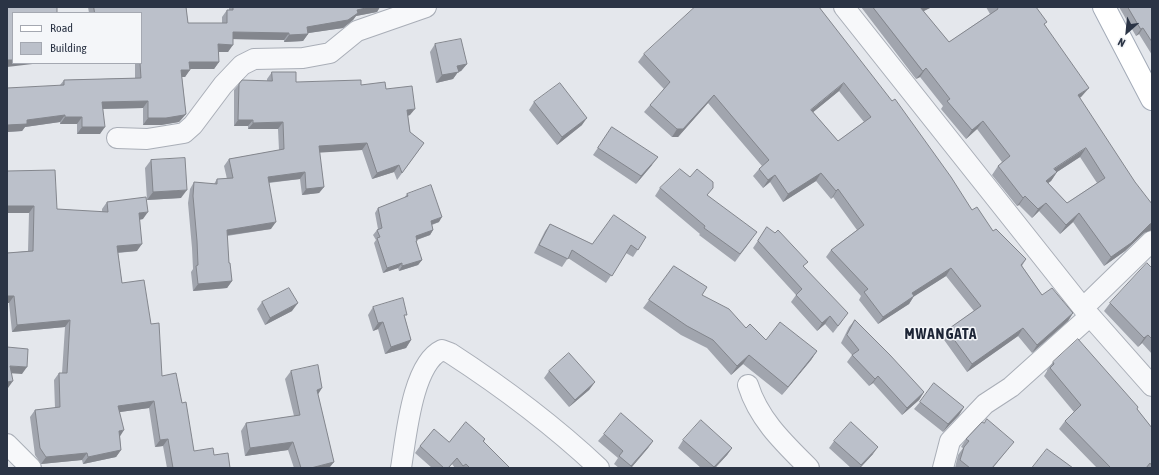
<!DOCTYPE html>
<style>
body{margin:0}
#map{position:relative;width:1159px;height:475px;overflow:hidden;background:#e4e7ec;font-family:"Asap Condensed",sans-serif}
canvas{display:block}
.frame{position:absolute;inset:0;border:8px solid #2b3445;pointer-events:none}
.legend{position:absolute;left:12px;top:12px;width:130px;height:52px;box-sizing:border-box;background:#f4f6f9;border:1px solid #a4a8b1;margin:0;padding:5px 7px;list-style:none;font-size:12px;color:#2b3445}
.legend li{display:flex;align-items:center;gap:8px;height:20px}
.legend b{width:20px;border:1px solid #a4a8b1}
.north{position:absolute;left:1107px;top:12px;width:40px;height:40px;-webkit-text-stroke:3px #f4f6f9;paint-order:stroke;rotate:207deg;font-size:11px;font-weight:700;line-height:16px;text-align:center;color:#2b3445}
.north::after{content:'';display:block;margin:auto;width:14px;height:18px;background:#2b3445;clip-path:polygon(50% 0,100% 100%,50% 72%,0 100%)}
</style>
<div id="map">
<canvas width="1159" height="475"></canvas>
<div class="frame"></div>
<ul class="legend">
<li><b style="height:5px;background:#fff"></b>Road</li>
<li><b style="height:11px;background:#bbc0ca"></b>Building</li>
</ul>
<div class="north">N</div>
</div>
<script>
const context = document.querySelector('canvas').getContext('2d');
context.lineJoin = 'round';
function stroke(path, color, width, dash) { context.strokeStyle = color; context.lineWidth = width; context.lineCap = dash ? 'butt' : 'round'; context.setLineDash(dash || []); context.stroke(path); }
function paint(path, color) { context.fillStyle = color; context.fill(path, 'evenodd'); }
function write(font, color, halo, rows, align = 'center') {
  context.font = font + ' "Asap Condensed",sans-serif'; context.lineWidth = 3; context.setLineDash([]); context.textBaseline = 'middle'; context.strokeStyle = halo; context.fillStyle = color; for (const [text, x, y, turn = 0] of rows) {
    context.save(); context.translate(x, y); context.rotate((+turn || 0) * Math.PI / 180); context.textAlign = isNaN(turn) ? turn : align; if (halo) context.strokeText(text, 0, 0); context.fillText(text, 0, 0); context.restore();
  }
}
const minor = new Path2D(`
 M844,7L1083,308L1152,386
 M117,138L147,139L184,133L193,125L223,85L242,65L254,59L303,58L330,53L357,31L426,7
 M1083,308L1152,241
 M748,385C759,420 784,443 809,468
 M7,444L31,468
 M401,468C406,438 412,364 442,350L450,353C504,388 552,424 599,468
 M943,468L950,441L985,404L1011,387L1090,316`);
const major = new Path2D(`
 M1104,7L1152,99`);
const wall = new Path2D(`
 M88,7H186L188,23H222V17L227,10H229V7H380L377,12L356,16L353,20L343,28L308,33V34L303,41L284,42V40L233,39L228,52H219V62L214,69H190L185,77H182L186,114L179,122L161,125H143V108L103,109L100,134H77V124H60V122L25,127L22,131L7,132L60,85L64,80L135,78V63H141V13H89Z
 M819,7L972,210L993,231L1026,259L1022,266L1042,295L1073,313L1068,321L1032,353L1018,336L967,372L942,337L947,330L974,311L946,276L914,296L909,304L878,324L859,300L861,296L826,257L831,250L857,230L833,197L831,199L816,181L783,202L770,182L763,188L753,176L759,169L762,166L708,103L678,137H672L644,112L650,105L664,89L638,62L644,54ZM839,91L864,122L838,141L813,112Z
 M861,7H932L923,11L949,42L990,14L986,7H1036L1045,25L1082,96L1080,98L1144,233L1125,251L1104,266L1073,222L1060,234L1039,211L1032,218L1019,205L1017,206L992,175L998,166L1002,162L977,129L966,139L941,109L943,106L920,77L916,79ZM1080,157L1097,183L1067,203L1048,183L1051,181L1057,172Z
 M1119,7H1152V55L1139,34L1136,36Z
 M435,44L467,64L461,71L458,72L453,79L436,83L430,52Z
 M272,72L296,82L361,85L386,89L410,115L408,116L410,132L424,143L397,180L394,172L372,179L362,150L319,152L324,187L319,193L302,195L300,179L269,183L271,229L227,236L229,263L232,281L227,288L193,291L191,272L193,269L192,248L188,203L190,189L194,182L214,184L217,179H227L224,166L229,159L279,150L278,129H248V126H234V90L239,84L267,81V79Z
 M534,102L582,125L557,145L529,110Z
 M612,127L652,165L636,184L593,155Z
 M151,160L181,198L147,200L145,168Z
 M7,162V171L57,209L102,212V209L107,202L143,219L140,220L137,251L118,253L122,283L151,324L162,376L182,403L194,451L214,455L230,468H167L163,446L155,447L149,408L120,412V436L121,450L116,457L83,464L82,460L41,464L35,455L30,417L35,410L55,408L54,380L59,373H62L65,327L12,332L9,303H7V253L28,251L29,213H7Z
 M660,188L708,196L752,239L735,262L699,235L700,234L655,196Z
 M407,194L439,222L432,225L433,230L430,235L417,240V241L416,242L422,260L418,265L399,271L398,268L383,273L374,243L376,240L373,235L377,230L378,229L375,213L378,208L404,198Z
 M550,224L592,244L646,237L633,257L626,253L606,283L568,258L562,267L534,253L545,231Z
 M767,227L804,267L843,320L833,333L825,324L817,331L791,302L796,295L753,248Z
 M674,266L702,295L746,328L766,340L817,351L811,360L782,395L743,364L731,375L707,348L681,335L643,308Z
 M1152,267V354L1142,343L1138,347L1104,311L1110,303Z
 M262,302L292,311L265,325L257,309Z
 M373,307L405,318L411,340L406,348L385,354L378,329L373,331L368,315Z
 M855,320L924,392L919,400L902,415L873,383L869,386L847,362L852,355L841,343L849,327Z
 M1053,362L1137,409L1152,428V468H1097L1059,429L1065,421L1074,412L1044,376L1047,371V370Z
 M291,371L318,395L334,462L329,468H294L288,450L245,456L241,431L246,423L294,416L285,379Z
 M549,371L595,382L589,390L569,407L544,378Z
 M920,402L964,407L959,415L943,432L914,409Z
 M604,434L653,441L648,448L631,468H619L614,464L618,458L598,441Z
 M485,439L484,442L510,468H455L452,464L449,468H432L415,453L420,446L449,442Z
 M966,439L1008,449L993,468H955L958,455L963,448L961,447Z
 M683,440L732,448L727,455L715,468H701L678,448Z
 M834,441L873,454L860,468H851L829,448Z`);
const shadedWall = new Path2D(`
 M370,7H380L377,12L356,16L353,20L343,28L302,34L307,27L357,10Z
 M921,7H932L914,16L920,7Z
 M1143,28L1139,34L1136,36L1141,29Z
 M233,32L289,33L284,40L228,39Z
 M308,34L303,41L284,42L289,35Z
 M218,44L233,45L228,52H213Z
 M7,60H13V63H41L7,67Z
 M189,62H219L214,69H184Z
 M467,64L461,71L458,72L453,79L436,83L442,75L457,66Z
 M926,68L920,77L916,79L923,71Z
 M181,70H190L185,77H176Z
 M844,83L839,91L806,118L811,110Z
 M1089,88L1082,96L1072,103L1078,95Z
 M714,95L708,103L678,137H672L677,129Z
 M148,101L143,108L97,109L102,102Z
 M415,109L410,115L403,116L407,110Z
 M186,114L179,122L161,125H143L148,118Z
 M65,115L60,122L25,127L22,131L7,132V125L27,120Z
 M65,117H82L77,124H60Z
 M587,118L582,125L557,145L562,137Z
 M238,120H253L248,126H234Z
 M983,121L977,129L966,139L972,130Z
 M283,122L278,129H248L253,123Z
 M82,127H105L100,134H77Z
 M367,143L362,150L314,153L319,146Z
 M1086,148L1080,157L1057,172L1051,181L1040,189L1054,169Z
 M658,157L652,165L636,184L641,176Z
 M399,165L394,172L372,179L377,173Z
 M305,172L300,179L264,183L268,177Z
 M821,173L816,181L783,202L788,194Z
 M775,175L770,182L763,188L768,180Z
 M324,187L319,193L302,195L306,189Z
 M838,189L833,197L831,199L836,191Z
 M187,190L181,198L147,200L153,192Z
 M1025,196L1019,205L1017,206L1023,198Z
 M1046,203L1039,211L1032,218L1038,209Z
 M7,206H34L29,213H7Z
 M148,212L143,219L134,220L139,213Z
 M1079,213L1073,222L1060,234L1066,225Z
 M442,217L439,222L427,226L431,221Z
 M276,222L271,229L222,236L227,230Z
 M1152,223V230L1144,233L1125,251L1104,266L1111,257L1150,224Z
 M433,230L430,235L413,241L416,236Z
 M142,244L137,251L112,253L117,246Z
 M422,260L418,265L399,271L402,266Z
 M402,263L398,268L383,273L387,268Z
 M951,268L946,276L907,301L912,293Z
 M232,281L227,288L193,291L198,284Z
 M7,296H14L9,303H7Z
 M914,296L909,304L878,324L883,317Z
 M298,303L292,311L265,325L270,318Z
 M1073,313L1068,321L1032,353L1037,345Z
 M830,316L825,324L817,331L822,323Z
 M70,320L65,327L12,332L17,325Z
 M383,322L378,329L373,331L378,323Z
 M1023,328L1018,336L967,372L972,364Z
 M1148,335L1142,343L1138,347L1144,338Z
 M411,340L406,348L385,354L391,347Z
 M817,351L811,360L782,395L788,387Z
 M749,355L743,364L731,375L737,366Z
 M10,366L27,367L22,374L7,373Z
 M878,376L873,383L869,386L875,379Z
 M13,381L8,388H7V382Z
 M595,382L589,390L569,407L575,400Z
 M322,388L317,396V390Z
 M924,392L919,400L902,415L907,408Z
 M154,401L149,408L113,413L118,406Z
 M964,407L959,415L943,432L948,424Z
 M124,430L119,438V431Z
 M168,439L163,446L155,447L160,440Z
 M653,441L648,448L631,468H630Z
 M293,442L288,450L245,456L250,448Z
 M878,447L873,454L860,468H859Z
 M732,448L727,455L715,468H714Z
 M121,450L116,457L83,464L88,457Z
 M87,453L82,460L41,464L46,457Z
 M334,462L329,468H311Z`);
const building = new Path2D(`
 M7,7H57V13H13V60H7Z
 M94,7H186L188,23H227V10H233V7H370L357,10L358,13L348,20L307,27L308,34L289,35V33L233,32V45L218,44L219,62H189L190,70H181L186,114L184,115L166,118H148V101L102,102L105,127H82V117H65V115L27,120V124L7,125V88L64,85V80L141,78L140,63H141V13H95Z
 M695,7H819L892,101L895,99L951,177L972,210L977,207L993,231L996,229L1026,259L1021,265L1042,295L1052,288L1073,313L1037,345L1023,328L972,364L947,330L981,306L951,268L912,293L914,296L883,317L864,292L868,289L831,250L864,225L838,189L836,191L821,173L788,194L775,175L768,180L759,169L769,160L714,95L683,129H677L650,105L670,82L644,54ZM844,83L871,117L838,141L811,110Z
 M873,7H921H920L949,42L998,9L997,7H1036L1047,22L1044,24L1089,88L1078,95L1135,182L1152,204V223L1150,224L1131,243L1111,257L1079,213L1066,225L1046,203L1038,209L1025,196L1023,198L998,166L1010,156L983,121L972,130L947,101L950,99L926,68L923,71ZM1086,148L1105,178L1067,203L1046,181L1057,172L1054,169Z
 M1128,7H1152V42L1143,28L1141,29Z
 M461,39L467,64L457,66L459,72L442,75L435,44Z
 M272,72H296V82L361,80V85L385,82L386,89L412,86L415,109L407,110L410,132L424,143L402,173L399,165L377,173L367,143L319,146L324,187L306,189L305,172L268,177L276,222L227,230L229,263H230L232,281L198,284L196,266L198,265L197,241L193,196L194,182L217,184V179L233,178L229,159L284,149L283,122L253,123V120H238L239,84L242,80L272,81Z
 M560,83L587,118L562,137L534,102Z
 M612,127L658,157L641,176L598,148Z
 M185,158L187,190L153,192L151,160Z
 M7,162V171L55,170L57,209L108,212L107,202L146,197L148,212L139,213L142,244L117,246L122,283L144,280L151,324L159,323L162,376L176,373L182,403L186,402L194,451L213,448L214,455L228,453L230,468H173L168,439L160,440L154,401L118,406L124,430L119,431L121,450L88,457L87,453L46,457L40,448L35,410L60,407L59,373H67L70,320L17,325L14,296H7V253L33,251L34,206H7Z
 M680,169L690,177L697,169L713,182V188L707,195L757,232L740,254L704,228L705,226L660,188Z
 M431,185L442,217L431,221L433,230L416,236L417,241H416L422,260L402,266V263L387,268L377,238L380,237L377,230L382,228L378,208L408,196L407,194Z
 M614,215L646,237L638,250L631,245L612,276L572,250L568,259L539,245L550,224L592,244Z
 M767,227L775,233L778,230L808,262L803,266L848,313L838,326L830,316L822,323L796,295L802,289L758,241Z
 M1147,263L1151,267H1152V339L1148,335L1144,338L1110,303Z
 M674,266L707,287L702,295L729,309L746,328L750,324L766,340L780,322L817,351L788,387L749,355L737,366L713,340L687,326L649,300Z
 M289,288L298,303L270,318L262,302Z
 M403,298L407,315H404L411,340L391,347L383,322L378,323L373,307Z
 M855,320L890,355L924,392L907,408L878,376L875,379L852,355L859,350L847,335Z
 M1078,339L1138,407L1137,409L1152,428V466L1150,463L1146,468H1111L1065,421L1081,405L1050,368L1054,364L1053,362Z
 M7,347L28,349L27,367L10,366L13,381L7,382Z
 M569,353L595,382L575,400L549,371Z
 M318,365L322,388L317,390L334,462L311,468H301L293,442L250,448L246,423L300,415L291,371Z
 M934,383L964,407L948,424L920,402Z
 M621,413L653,441L631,466L619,456L623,451L604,434Z
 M987,419L1014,442L992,468H970L960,460L964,447L969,441L966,439L982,422L984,423Z
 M701,420L732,448L714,467L683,440Z
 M466,422L485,439L483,441L510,468H470L466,464L463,466L457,458L448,468H444L420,446L434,429L449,442Z
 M851,422L878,447L861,465L834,441Z
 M1047,449L1073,468H1032Z`);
const districtNames = [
 ["MWANGATA",941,334]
];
stroke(minor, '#a9aeb7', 22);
stroke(major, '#a3abb8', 24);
stroke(minor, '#f7f8fa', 20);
stroke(major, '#fff', 22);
paint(wall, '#a1a5ae');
paint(shadedWall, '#83868d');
paint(building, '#bbc0ca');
stroke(building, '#83868d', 1);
context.letterSpacing = '1px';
write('bold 15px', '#1d2536', '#f4f6f9', districtNames);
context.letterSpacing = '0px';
</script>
